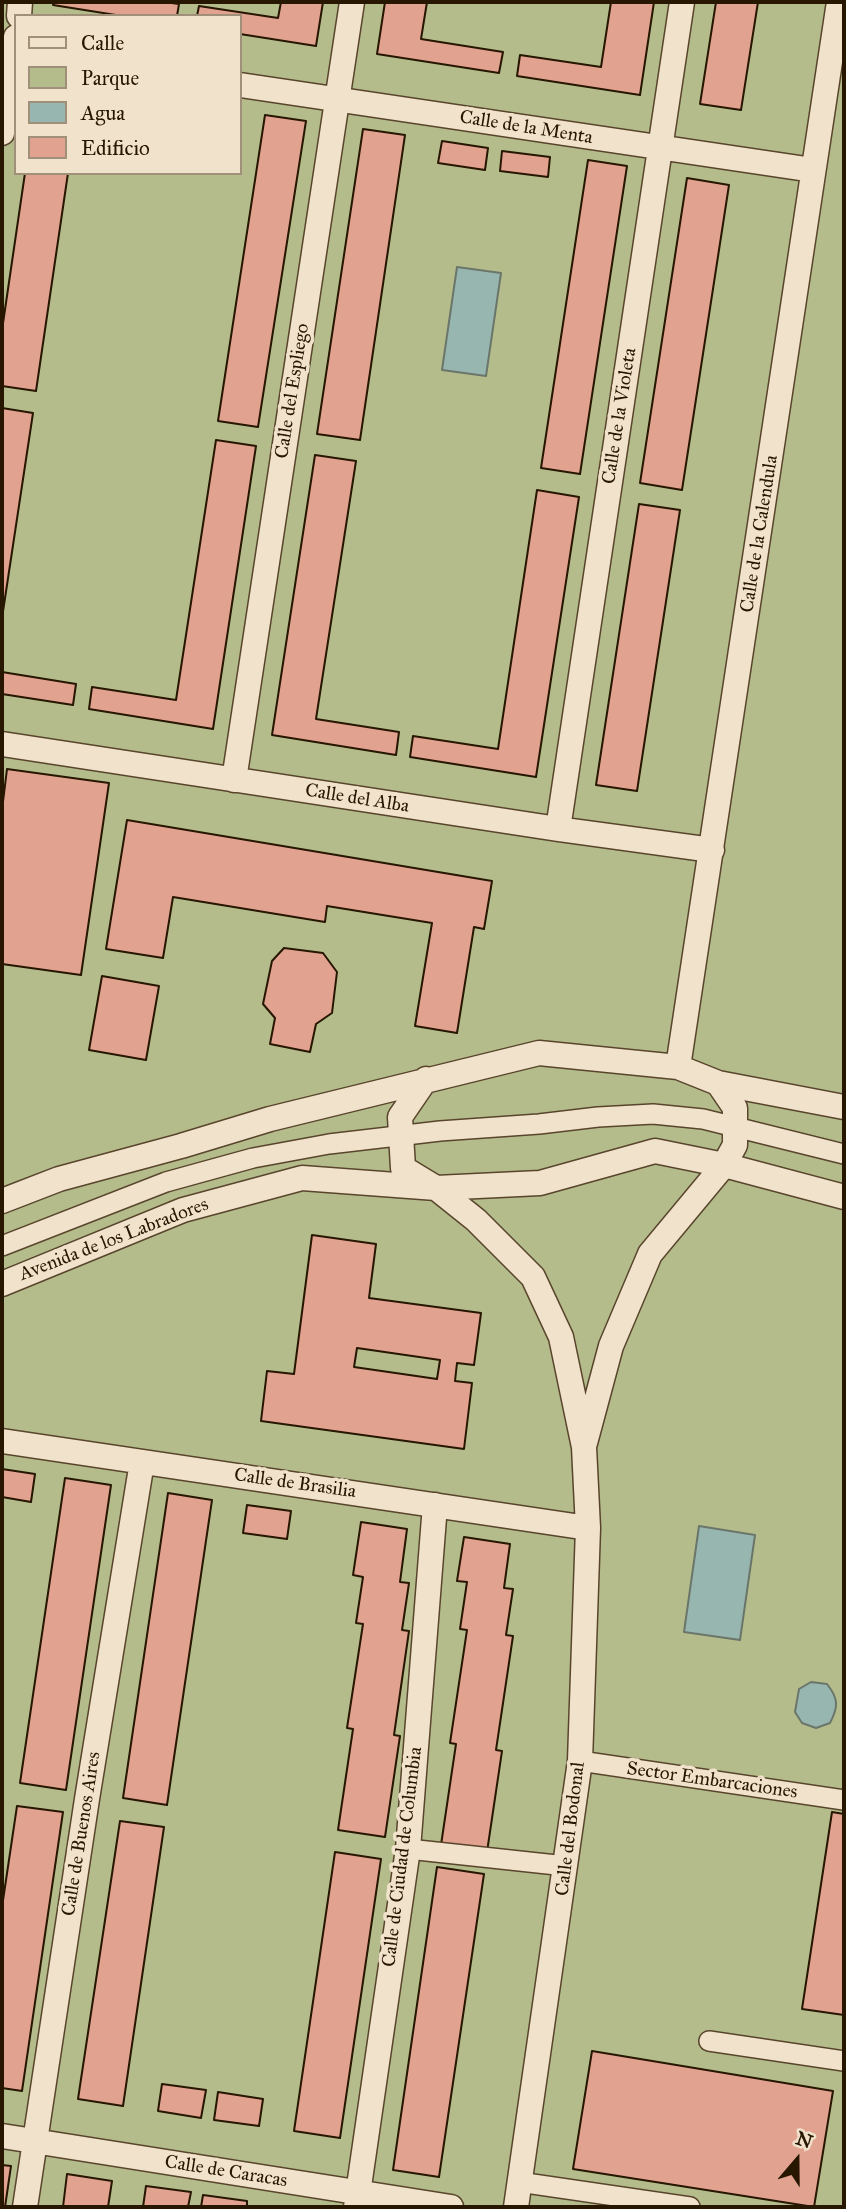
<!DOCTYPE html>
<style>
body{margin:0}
#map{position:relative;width:846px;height:2209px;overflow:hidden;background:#e9d2b0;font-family:"IM FELL Great Primer",serif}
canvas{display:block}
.frame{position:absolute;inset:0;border:4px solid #271600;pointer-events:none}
.legend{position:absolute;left:14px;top:14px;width:228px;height:161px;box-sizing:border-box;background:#f1e2cc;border:2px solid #a0907a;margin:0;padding:9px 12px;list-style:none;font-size:21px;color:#271600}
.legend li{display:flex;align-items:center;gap:14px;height:35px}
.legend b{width:35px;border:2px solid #a0907a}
.north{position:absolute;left:762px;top:2125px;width:70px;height:70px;-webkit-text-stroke:5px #f1e2cc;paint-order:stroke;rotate:20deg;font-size:19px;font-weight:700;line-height:28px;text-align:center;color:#271600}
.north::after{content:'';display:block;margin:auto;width:24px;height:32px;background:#271600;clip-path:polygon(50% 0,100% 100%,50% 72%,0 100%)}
</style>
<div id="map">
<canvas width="846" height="2209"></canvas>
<div class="frame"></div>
<ul class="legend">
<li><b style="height:9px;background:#f1e2cc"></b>Calle</li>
<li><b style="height:19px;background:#b5bc8c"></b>Parque</li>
<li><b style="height:19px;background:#98b6b0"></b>Agua</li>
<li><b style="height:19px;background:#e1a290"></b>Edificio</li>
</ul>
<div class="north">N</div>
</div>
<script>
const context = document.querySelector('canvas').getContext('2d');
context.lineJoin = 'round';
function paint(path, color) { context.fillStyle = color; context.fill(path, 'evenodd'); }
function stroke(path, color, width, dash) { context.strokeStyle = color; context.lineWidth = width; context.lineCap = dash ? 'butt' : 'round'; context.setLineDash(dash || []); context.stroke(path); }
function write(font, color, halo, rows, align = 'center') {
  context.font = font + ' "IM FELL Great Primer",serif'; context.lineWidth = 7; context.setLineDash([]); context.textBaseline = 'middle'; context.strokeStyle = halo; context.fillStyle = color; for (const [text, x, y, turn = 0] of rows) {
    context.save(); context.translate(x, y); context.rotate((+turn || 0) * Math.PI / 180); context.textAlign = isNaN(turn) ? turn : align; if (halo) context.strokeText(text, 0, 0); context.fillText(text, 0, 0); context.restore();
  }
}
const green = new Path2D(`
 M2,2H844V2207H2ZM16,16H240V173H16Z`);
const water = new Path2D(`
 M457,267L501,273L486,376L442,370Z
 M699,1526L755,1535L740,1640L684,1632Z
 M811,1682L827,1684C838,1698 839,1706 830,1723L816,1728L802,1723L795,1712L799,1689Z`);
const building = new Path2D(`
 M54,2H164L179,4L177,16H122L53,5Z
 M281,2H323L316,46L240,34V16H197L199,6L278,18Z
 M385,2H427L421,39L503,52L499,73L377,54Z
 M611,2H654L640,95L517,76L520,55L601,67Z
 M716,2H758L741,110L700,104Z
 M265,115L306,121L258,427L218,421Z
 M363,129L405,135L360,440L317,434Z
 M442,141L488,148L485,170L438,163Z
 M502,151L550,157L548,177L500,171Z
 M588,160L627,166L580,474L541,468Z
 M25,173H68L36,391L2,386V330Z
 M687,178L729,185L682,490L640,483Z
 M2,408L33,413L2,618Z
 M216,440L256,446L213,729L89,709L92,687L176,700Z
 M315,455L356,461L316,719L399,732L396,755L272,735Z
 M537,490L579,497L536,777L410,757L413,736L498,749Z
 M639,504L680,510L637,791L596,785Z
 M2,672L76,684L73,705L2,694Z
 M7,769L109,783L81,975L2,964V810Z
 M127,820L492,881L484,929L474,927L457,1033L415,1026L432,923L327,906L325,922L173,897L163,958L106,949Z
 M284,948L323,953L337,972L332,1013L316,1024L310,1052L270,1044L275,1018L263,1004L272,961Z
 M102,976L159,986L146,1060L89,1050Z
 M312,1235L376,1244L369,1298L481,1313L474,1365L457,1363L455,1381L472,1383L464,1449L261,1421L267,1371L294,1374ZM357,1348L440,1360L437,1379L354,1367Z
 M2,1469L35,1474L31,1502L2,1497Z
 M65,1478L111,1485L66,1790L20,1783Z
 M168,1493L212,1500L167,1805L123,1798Z
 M247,1505L291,1511L287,1539L243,1533Z
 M361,1522L407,1529L400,1582L409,1583L402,1630L409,1631L394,1735L400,1736L385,1837L338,1830L353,1729L347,1728L363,1624L356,1623L363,1577L353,1575Z
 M464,1537L510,1544L504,1588L513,1589L506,1635L513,1636L496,1750L502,1751L487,1852L441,1845L456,1744L450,1743L467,1630L460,1629L467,1582L457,1581Z
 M17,1806L63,1812L22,2091L2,2088V1907Z
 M832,1812L844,1814V2015L802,2009Z
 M120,1821L164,1827L123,2106L78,2099Z
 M335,1852L381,1859L340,2138L294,2131Z
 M437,1867L484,1874L439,2177L393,2170Z
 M592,2051L833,2091L814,2207L573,2169Z
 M162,2084L206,2090L201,2118L158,2111Z
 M218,2092L263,2099L259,2126L214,2120Z
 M2,2165L11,2166L5,2207H2Z
 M67,2174L112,2181L108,2207H63Z
 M146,2186L191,2192L188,2207H143Z
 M203,2195L247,2201V2207H201Z`);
const pedestrian = new Path2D(`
 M2,1246L166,1182L253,1158L329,1144L440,1131L539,1124L598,1117L653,1114L703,1119L844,1154
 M580,1761L844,1800
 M408,1849L566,1866
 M709,2041L844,2061
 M519,2182L690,2207`);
const minor = new Path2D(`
 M19,16L20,2
 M240,85L813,170
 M2,133L16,37
 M2,744L558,829L712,850
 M234,780L352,2
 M558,829L682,2
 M678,1067L839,2
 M426,1079L400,1117L403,1168L436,1188L476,1220L533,1277L561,1337L584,1447L588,1528L580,1761L516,2207
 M2,1201L59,1179L181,1146L270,1119L539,1053L678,1067L718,1083L844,1107
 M2,1284L183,1210L302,1178L436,1188L540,1183L655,1151L724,1165L844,1197
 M2,1441L588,1528
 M585,1443L611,1346L650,1254L724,1165L735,1145V1108L718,1083
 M2,2136L451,2207
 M25,2207L87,1799L142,1462
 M356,2207L408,1849L435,1505`);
const streetNames = [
 ["Calle de la Menta",526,128,9],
 ["Calle del Espliego",293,391,-81],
 ["Calle de la Violeta",620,416,-81],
 ["Calle de la Calendula",760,534,-81],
 ["Calle del Alba",357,799,9],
 ["Avenida de los Labradores",114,1240,-21],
 ["Calle de Brasilia",295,1484,8],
 ["Sector Embarcaciones",712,1781,8],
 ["Calle del Bodonal",571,1829,-83],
 ["Calle de Buenos Aires",82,1834,-81],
 ["Calle de Ciudad de Columbia",403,1857,-83],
 ["Calle de Caracas",226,2172,9]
];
paint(green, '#b5bc8c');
paint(water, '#98b6b0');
stroke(water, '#6b766a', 2);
paint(building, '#e1a290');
stroke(building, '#271600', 2);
stroke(pedestrian, '#58452c', 22);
stroke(minor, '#58452c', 27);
stroke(pedestrian, '#f1e2cc', 19);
stroke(minor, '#f1e2cc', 24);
write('19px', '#271600', '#f1e2cc', streetNames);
</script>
